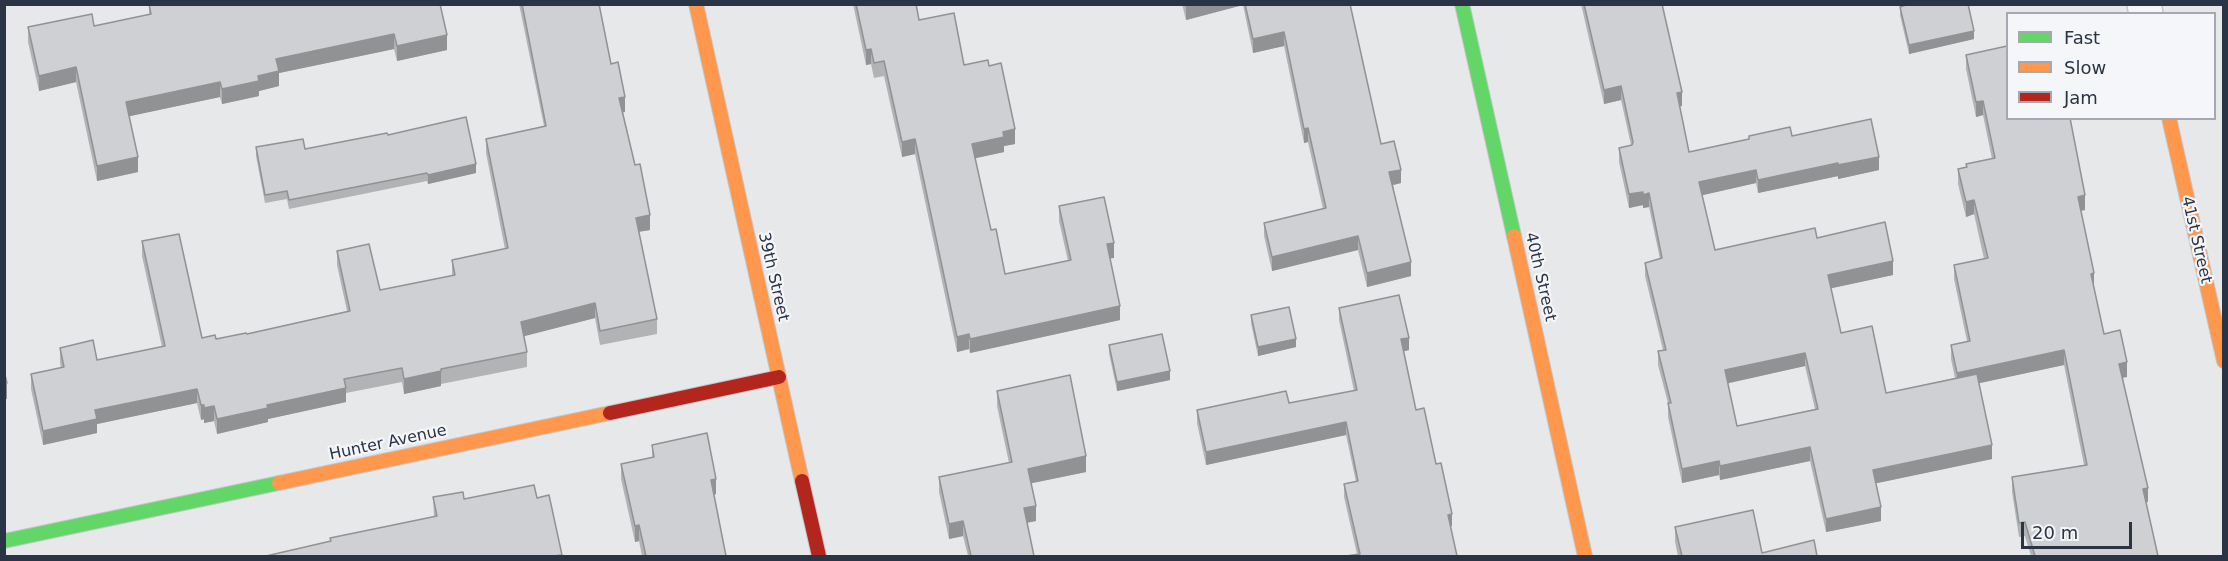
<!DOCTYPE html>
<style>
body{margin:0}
#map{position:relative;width:2228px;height:561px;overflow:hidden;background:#e6e8ea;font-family:"DejaVu Sans",sans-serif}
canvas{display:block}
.frame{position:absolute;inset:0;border:6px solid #2b3445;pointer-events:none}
.legend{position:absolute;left:2006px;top:12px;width:210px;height:108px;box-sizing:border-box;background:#f4f6f9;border:2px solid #a4a8b1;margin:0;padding:8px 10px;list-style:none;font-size:18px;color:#2b3445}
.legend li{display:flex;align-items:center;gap:12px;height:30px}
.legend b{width:30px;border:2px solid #a4a8b1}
.scale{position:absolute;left:2021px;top:522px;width:111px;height:27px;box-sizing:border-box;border:3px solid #2b3445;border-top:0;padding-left:8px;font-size:18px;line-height:21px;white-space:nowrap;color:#2b3445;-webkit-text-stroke:4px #f4f6f9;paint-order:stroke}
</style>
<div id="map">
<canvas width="2228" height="561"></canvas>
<div class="frame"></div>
<ul class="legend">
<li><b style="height:8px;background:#63d668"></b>Fast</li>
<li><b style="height:8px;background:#ff974d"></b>Slow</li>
<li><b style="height:8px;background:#b3261e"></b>Jam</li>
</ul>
<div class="scale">20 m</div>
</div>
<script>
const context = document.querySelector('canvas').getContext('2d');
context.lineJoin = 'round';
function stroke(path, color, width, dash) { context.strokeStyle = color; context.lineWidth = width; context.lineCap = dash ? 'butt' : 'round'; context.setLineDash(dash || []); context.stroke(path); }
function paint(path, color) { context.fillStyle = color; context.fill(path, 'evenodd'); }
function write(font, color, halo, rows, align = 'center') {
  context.font = font + ' "DejaVu Sans",sans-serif'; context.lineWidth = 4.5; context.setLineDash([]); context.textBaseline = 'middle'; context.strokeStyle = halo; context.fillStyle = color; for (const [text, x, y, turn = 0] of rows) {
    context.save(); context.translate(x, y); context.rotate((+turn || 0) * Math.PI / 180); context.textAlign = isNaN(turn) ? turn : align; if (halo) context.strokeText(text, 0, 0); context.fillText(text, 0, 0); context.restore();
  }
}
const street = new Path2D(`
 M2144,4L2146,14`);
const fast = new Path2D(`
 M1462,4L1514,236
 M4,541L279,483`);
const slow = new Path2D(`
 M696,4L802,481
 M2169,118L2224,361
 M1514,236L1585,556
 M279,483L610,413`);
const jam = new Path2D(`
 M610,413L779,377
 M802,481L819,556`);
const wall = new Path2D(`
 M149,4H440L447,50L397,61L394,49L279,73V86L259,91V96L222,104L220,97L129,116L138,172L97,181L76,82L39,91L28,42V27L94,26L149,15Z
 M519,4H599L611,64L625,112H623L650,230L639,232L657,319V334L600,345L595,318L524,336L527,352V367L441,384V386L404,394L402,382L346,393V402L268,419V422L217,434L214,421L204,423V419L201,420L197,403L97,424V433L43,445L31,389V374L61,368L60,362V348L97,360L162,347L142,256V241L202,338L216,339L247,334L347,311L337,265V251L380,290L452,276V260L505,249L486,153V139L544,126Z
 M853,4H916L919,20L964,65L989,66L1015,144L1004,146V152L975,158L991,230L1005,274L1068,261L1059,221V206L1114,258H1110L1120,320L970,353L969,349L957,352L915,154L902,157L884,76L874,78L871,64L866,65Z
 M1182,4H1350L1381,144L1401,183L1393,185L1411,276L1367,287L1358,250L1272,271L1264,236V223L1323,209L1308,142L1304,143L1284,46L1253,53L1243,5L1186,20Z
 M1581,4H1662L1682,106H1679L1689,152L1749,139V136H1792L1879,170L1838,179V176L1758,193L1756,183L1702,195L1715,250L1817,238L1893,275L1831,288L1841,333L1886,393L1955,378L1951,359V345L1967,341L1954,279V265L1984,259L1974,214L1966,217L1958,184V169L1992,159L1983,115L1976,117L1966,69V55L2085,210L2081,211L2094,288L2104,334L2127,377L2123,378L2148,502H2146L2158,556H2031L2025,536L2019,537L2012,492V477L2084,465L2064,365L1978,383L1992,459L1876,483L1881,521L1826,532L1810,461L1720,480L1719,475L1682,483L1668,417V403L1658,365V351L1663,350L1645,276V263L1660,259L1649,207L1643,208V205L1629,208L1619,162V148L1631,145L1621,100L1604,104ZM1805,366L1815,409L1737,426L1727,383Z
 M1900,7L1974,39L1909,54L1900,15Z
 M388,135L476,173L428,184L427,181L289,209L287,199L265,203L256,156V147L305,149Z
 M1339,308L1409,350L1404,351L1416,410L1436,464L1452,526L1357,554L1344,497V484L1356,482L1346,435L1206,465L1197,423V410L1289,403L1354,391L1339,320Z
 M1251,315L1296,347L1258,356L1251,323Z
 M1109,345L1170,380L1117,391L1109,353Z
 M997,391L1086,472L1031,483L1036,521L1027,523L1034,556H968L963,536L949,539L939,492V477L1009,463L997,406Z
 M652,445L716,494L714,495L726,556H642L639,541L635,542L621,479V464L652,457Z
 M433,497L464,499L537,498L562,556L278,554L434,517Z
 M1675,527L1762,553L1817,556H1678L1675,542Z`);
const shadedWall = new Path2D(`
 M1191,4H1243V5L1186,20V6Z
 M1974,31V39L1909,54V45Z
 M1284,32V46L1253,53V39Z
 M394,34V49L279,73V86L259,91V96L222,104V89L258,76L276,59Z
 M447,35V50L397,61V46Z
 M871,49V64L866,65V50Z
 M76,67V82L39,91V76Z
 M220,82V97L126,117V102Z
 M1621,86V100L1604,104V90Z
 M1682,92V106L1677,107V93Z
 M625,97V112L619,113V98Z
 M1983,101V115L1976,117V102Z
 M1308,128V142L1304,143V129Z
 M1015,129V144L1004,146V152L972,159V144L1003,132Z
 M915,139V154L902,157V142Z
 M138,157V172L97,181V166Z
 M1879,157V170L1838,179V165Z
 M1838,163V176L1758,193V180Z
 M476,164V173L428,184V175Z
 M1401,170V183L1389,186V172Z
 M1756,170V183L1699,196V182Z
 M1643,192V205L1629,208V194Z
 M1649,193V207L1643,208V195Z
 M2085,195V210L2078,211V197Z
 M1974,200V214L1966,217V202Z
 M650,215V230L636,232V218Z
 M1358,236V250L1272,271V257Z
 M1114,243V258L1107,259V244Z
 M1893,261V275L1828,289V275Z
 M1411,262V276L1367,287V273Z
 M2094,273V288L2091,274Z
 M595,303V318L521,337V322Z
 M1120,306V320L970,353V339Z
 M969,334V349L957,352V337Z
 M1409,338V350L1401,352V339Z
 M1296,339V347L1258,356V347Z
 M2064,350V365L1957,388V373Z
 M1805,353V366L1725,384V370Z
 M2127,362V377L2119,378V364Z
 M441,371V386L404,394V379Z
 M1170,371V380L1117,391V382Z
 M4,383H7V399H4Z
 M346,388V402L268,419V422L217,434V419L267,405Z
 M197,389V403L97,424V433L43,445V431L95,410Z
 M201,405H204V419L201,420Z
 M214,406V421L204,423V408Z
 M1346,422V435L1206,465V452Z
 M1992,445V459L1873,484V470Z
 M1810,447V461L1720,480V466Z
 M1086,456V472L1028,484V469Z
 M1719,461V475L1682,483V469Z
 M716,479V494L711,496V480Z
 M2148,488V502L2143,503V489Z
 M1036,506V521L1024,523V508Z
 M1881,507V521L1826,532V519Z
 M1452,514V526L1448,527V515Z
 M963,521V536L949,539V524Z
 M639,525V541L635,542V526Z`);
const building = new Path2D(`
 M149,4H440L447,35L397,46L394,34L276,59L279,71L258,76L259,81L222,89L220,82L126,102L138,157L97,166L76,67L39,76L28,27L92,14L94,26L151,14Z
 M522,4H599L611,64L618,62L625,97L619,98L635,165L640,164L650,215L636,218L657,319L600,331L595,303L521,322L527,352L441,369V371L404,379L402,368L344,379L346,388L267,405L268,408L217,419L214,406L204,408V405H201L197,389L95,410L97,419L43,431L31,374L64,367L60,348L93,340L97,360L165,346L142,241L179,234L202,338L215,335L216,339L246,333L247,334L350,311L337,251L369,244L380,290L455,275L452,260L508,248L486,139L546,126Z
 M856,4H916L919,20L954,13L964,65L988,60L989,66L1001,63L1015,129L1003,132L1004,137L972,144L991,230L996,229L1005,274L1071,260L1059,206L1104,197L1114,243L1107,244L1120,306L970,339L969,334L957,337L915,139L902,142L884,61L874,63L871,49L866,50Z
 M1245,4H1350L1381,144L1394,141L1401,170L1389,172L1411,262L1367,273L1358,236L1272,257L1264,223L1326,208L1308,128L1304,129L1284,32L1253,39Z
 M1584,4H1662L1682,92L1677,93L1689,152L1749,139V136L1790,127L1792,136L1871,119L1879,157L1838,165V163L1758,180L1756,170L1699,182L1715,250L1815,228L1817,238L1885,222L1893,261L1828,275L1841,333L1872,326L1886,393L1977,374L1992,445L1873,470L1881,507L1826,519L1810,447L1720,466L1719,461L1682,469L1668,403H1671L1658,351L1666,350L1645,263L1662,258L1649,193L1643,195V192L1629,194L1619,148L1632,145L1633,142L1621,86L1604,90ZM1805,353L1818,409L1737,426L1725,370Z
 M1909,4H1968L1974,31L1909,45L1900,7Z
 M2007,46V118H2070L2085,195L2078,197L2094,273L2091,274L2104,334L2120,330L2127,362L2119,364L2148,488L2143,489L2158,556H2035L2025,522L2019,523L2012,477L2087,465L2064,350L1957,373L1951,345L1970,341L1954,265L1988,258L1974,200L1966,202L1958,169L1967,167L1966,164L1995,158L1983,101L1976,102L1966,55Z
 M466,117L476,164L428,175L427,173L289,200L287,191L265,195L256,147L303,139L305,149L387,133L388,135Z
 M1399,295L1409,338L1401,339L1416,410L1424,408L1436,464L1441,463L1452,514L1448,515L1457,556H1346L1360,554L1344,484L1358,481L1346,422L1206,452L1197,410L1286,391L1289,403L1357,390L1339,308Z
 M1289,307L1296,339L1258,347L1251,315Z
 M1162,334L1170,371L1117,382L1109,345Z
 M4,371L7,383H4Z
 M1070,375L1086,456L1028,469L1036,506L1024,508L1034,556H971L963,521L949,524L939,477L1012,462L997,391Z
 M707,433L716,479L711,480L726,556H646L639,525L635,526L621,464L654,457L652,445Z
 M534,485L537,498L549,495L562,555L553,556H266L331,541L330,538L437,516L433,497L463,492L464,499Z
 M1753,510L1762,553L1814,540L1817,556H1682L1675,527Z`);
const streetNames = [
 ["41st Street",2196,240,77],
 ["39th Street",773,277,77],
 ["40th Street",1540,277,77],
 ["Hunter Avenue",388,443,-12]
];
stroke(street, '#c4c6c8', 36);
stroke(fast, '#c4c6c8', 16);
stroke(slow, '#c4c6c8', 16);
stroke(jam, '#c4c6c8', 16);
stroke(street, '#f5f6f7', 33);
stroke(fast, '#63d668', 14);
stroke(slow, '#ff974d', 14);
stroke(jam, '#b3261e', 14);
paint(wall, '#b1b3b5');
paint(shadedWall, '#909294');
paint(building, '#ced0d3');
stroke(building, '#909294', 1.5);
write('16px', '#2b3445', '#f4f6f9', streetNames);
</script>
